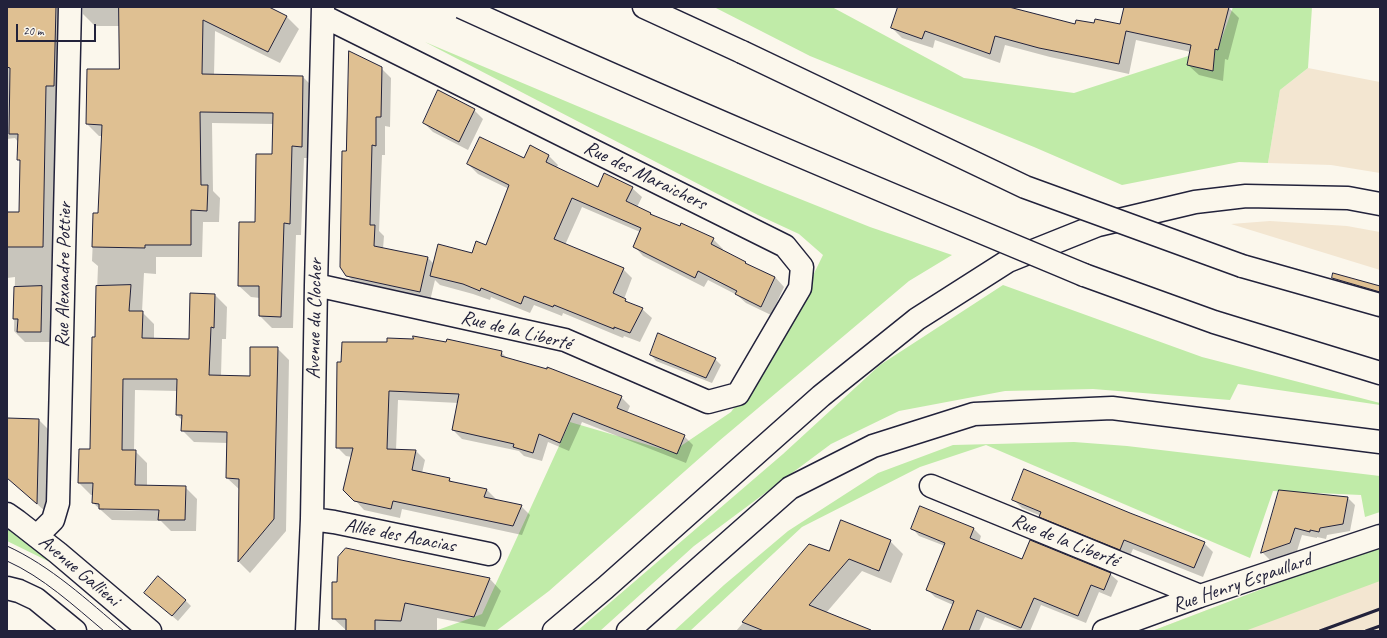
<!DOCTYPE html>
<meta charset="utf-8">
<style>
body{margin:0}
#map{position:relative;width:1387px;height:638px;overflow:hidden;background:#fbf7ec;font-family:Caveat,sans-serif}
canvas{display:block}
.frame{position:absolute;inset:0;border:8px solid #22223b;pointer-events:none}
.scale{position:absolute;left:16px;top:24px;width:80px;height:18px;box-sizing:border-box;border:2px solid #22223b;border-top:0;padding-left:5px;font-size:12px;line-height:14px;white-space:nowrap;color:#22223b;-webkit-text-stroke:3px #fbf7ec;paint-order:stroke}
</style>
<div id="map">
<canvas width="1387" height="638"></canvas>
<div class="frame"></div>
<div class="scale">20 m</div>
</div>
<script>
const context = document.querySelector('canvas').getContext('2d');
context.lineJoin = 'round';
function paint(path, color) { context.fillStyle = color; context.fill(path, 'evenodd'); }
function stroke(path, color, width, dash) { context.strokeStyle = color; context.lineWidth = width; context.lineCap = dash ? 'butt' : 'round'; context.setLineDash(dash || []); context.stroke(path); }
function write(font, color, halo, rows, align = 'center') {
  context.font = font + ' Caveat,sans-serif'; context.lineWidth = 3; context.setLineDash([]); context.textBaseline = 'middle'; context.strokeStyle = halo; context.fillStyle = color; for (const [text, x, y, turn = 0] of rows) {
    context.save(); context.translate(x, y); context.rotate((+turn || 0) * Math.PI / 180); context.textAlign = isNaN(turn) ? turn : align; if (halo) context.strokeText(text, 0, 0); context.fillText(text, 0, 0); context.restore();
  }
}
const built = new Path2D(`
 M1308,68L1380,82V173L1331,165L1268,163L1280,90Z
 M1270,221L1347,226L1380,232V270L1231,224Z
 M1380,544V631H1152Z`);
const green = new Path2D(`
 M714,7H832L964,78L1074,93L1219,46L1233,7H1312L1308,68L1280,90L1268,163L1239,162L1122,185L1034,147L810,56Z
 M425,42L765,185L870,227L952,255L909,281L719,441L549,591L496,631H435L482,614L570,422L672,452L731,412L776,351L823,255L799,234L758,215Z
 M1003,285L1202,357L1380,403V405L1238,384L1230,400L1093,389L1005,391L899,411L831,444L694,546L600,631H577L783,454L880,365Z
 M1074,442L1127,446L1380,476V512L1365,517L1361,495L1273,491L1250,558L986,445L920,467L802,527L690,631H674L724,585L788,531L878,473L953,445Z
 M7,527L54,564L7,541Z
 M1380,544V581L1245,631H1152Z`);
const shadow = new Path2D(`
 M7,7H74L64,96H56L51,342H25L14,331L15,277L7,278V213H20L21,162L18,159V142L15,138L7,139Z
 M83,7H267L287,17L299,29L280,63L215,31L214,75L303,77L315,89L313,158H304L301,235H296L293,328H272L260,316V298L251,297L239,286L273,155L274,124L212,123L213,191L220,198L219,222H203L202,257H156V274L144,273L142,312L154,324V339L190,340L215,295L227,307L226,339H222L221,376L251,377L277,348L289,360L286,531L250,573L239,562L240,490L227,478L228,443L194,442L182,430V420L177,415L178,391L135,390L134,451H135L147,463V486L185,487L197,499L196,531H171L161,521L112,520L93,503V495H91L79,483L91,450L98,266L92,261L94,214H99L103,136H99L87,124L120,70V26H95L83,14ZM104,508L164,509V511L104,510Z
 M899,7H996L1075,26L1095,24L1121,25L1125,7H1226L1229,8L1239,18L1228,60L1225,59L1223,81L1199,75L1188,65L1191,52L1136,40L1129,74L1050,57L1005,45L1000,63L935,40L933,48L902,38L892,28Z
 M381,68L391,78L390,127L385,126V155H382L379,231L384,236L383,249L428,258L434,264L472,254L487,246L509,189L478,174L468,164L524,160L530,147L549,156L558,165L556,169L598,189L632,188L642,197L637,207L651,213L654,217L713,239L723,249L722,251L747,265L775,277L784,287L771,315L746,303L737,295L708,280L704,287L643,256L634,246L640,232L582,207L565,245L623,269L632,278L624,299L630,304L642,309L652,318L640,342L624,336L623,338L563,313L562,316L534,305L530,313L491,297L490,300L473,294L440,285L435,280L430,301L357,285L347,275V152Z
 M474,110L483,119L468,150L433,132L424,123Z
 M1333,278L1380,287V300L1344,290Z
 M501,352L508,359L621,397L630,406L627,413L684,436L693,445L686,463L582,422L569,451L548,442L542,461L524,456L519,451L462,439L453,430L459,403L398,400L396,450L416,451L425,460L422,473L449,479L452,482L487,490L496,499L495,500L521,506L530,515L522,535L402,509L400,518L364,510L355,500L352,457L346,456L337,447L338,363Z
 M651,355L715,359L721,365L712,383L656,361Z
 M39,420L49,430L47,513L7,477V441Z
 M1280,491L1348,498L1355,505L1350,531L1327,535L1326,539L1317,537V538L1302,535L1297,551L1270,560L1263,553Z
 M1013,499L1129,514L1204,543L1213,552L1203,577L1133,549L1129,558L1049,525L1041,516L1022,508Z
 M921,507L974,529L981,536L979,543L1023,560L1110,574L1118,581L1111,597L1099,592L1086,623L1041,605L1030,631H1020L985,617L979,631H944L953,605L935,597L927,589L945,546L919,536L912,528Z
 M890,541L903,554L891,583L862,571L826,613L872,631H736L810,545L829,552Z
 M346,549L490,579L501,591L485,627L437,618V631H347L333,618L338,583Z
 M151,598L185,600L191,606L178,621Z`);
const building = new Path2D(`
 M7,7H56L54,86H46L43,247H7V212H19L20,160H17L18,134H9L10,68L7,67Z
 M119,7H269L287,16L268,52L203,20L202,74L303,76L302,147L292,146L290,224L284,223L281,317L259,316V286H238L239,222H255L256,154H272L273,113L200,112L201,185H208L207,211L191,210V245H145V248L92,247L93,213H98L102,125L86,124L87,69H119Z
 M898,7H1009L1075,24L1076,20L1094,23L1095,19L1120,24L1124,7H1229L1218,50L1215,49L1213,71L1187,65L1191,45L1126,31L1119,64L1039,48L995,36L990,54L925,31L922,39L891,28Z
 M349,51L382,67L381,117H376V146L372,145L370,225H375L374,246L428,257L420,292L346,276L340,267L342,151H346Z
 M438,90L475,109L459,142L423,123Z
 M480,137L524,158L530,145L549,155L546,162L598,187L604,173L633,187L626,201L651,213L650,214L680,226L681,223L714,238L711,244L746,262L745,263L775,277L761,307L735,294L737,291L698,271L695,278L633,247L641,228L572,198L554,239L624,268L613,293L626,299L625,301L643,308L630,333L614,327V329L554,305L553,307L524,296L521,304L481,288L480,291L463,284L430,276L438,244L472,253L476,241L486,245L509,185L467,164Z
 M1333,273L1380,286V292L1332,278Z
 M131,285L129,311H143L142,338L189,339L190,293L215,294L214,328L211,327L209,375L250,376V347H278L274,519L238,562L239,479L226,478L227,432L181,431L182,415H176L177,379H123L122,450H136L135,485L186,486L185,520H158L159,510L99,509V504L92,503L93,483H78L79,449H90L92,337H95L96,286Z
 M42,286L41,332H17L18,319H13L14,287Z
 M658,333L716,358L706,378L650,355Z
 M413,336L446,342L447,339L502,351L501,356L547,369V367L622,396L617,408L685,435L677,454L573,413L560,443L539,434L533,453L513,447L514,444L452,430L459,394L389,391L387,449L416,450L412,470L450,478L449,481L487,489L484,497L522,505L513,526L393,501L391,509L354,501L343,490L353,448H336L337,362H341L342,342H387V338L413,339Z
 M7,418L39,419L37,504L7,478Z
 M1024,469L1130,513L1205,542L1194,568L1124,540L1120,550L1039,517L1041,512L1012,500Z
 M1279,490L1348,497L1343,524L1320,528L1319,532L1310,530V532L1295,528L1290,543L1261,553Z
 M920,506L974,528L970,538L1022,559L1030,540L1111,573L1104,590L1091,585L1078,616L1034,598L1021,628L977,610L969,631H942L954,601L926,590L945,543L911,529Z
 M841,520L891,540L879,571L849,559L809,605L871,630V631H764L742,622L809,544L829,551Z
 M346,548L401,560L490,578L474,617L405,603L401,621L375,620V631H346V619H332V582H337L338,557Z
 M158,576L186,600L172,616L144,593Z`);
const street = new Path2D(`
 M316,285L565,340L708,402L738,394L800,288L802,267L785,246L323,16
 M931,486L1200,596
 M312,519L334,522L489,554
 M37,536L53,520L58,503L70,7
 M307,631L312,519L316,285L323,7
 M1104,631L1200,596L1380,536`);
const secondary = new Path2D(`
 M7,514L17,521L58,553L150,631
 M7,588L19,591L36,599L75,631`);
const highway = new Path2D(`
 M644,7L742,52
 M1242,266L1380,305
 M1084,275L1214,322L1380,373
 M554,631L605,588L821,396L917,319L1008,261L1098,225L1195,202L1246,196L1348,198L1380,204
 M628,631L790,488L873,446L974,414L1112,408L1380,442`);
const tram = new Path2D(`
 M7,546C51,566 87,600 124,631
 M7,561C43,577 74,606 104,631`);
const rail = new Path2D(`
 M1320,631L1380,609
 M1366,631L1380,626`);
const highwayBridge = new Path2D(`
 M461,7C667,101 875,188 1084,275
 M742,52L1025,187L1242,266`);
const streetNames = [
 ["Rue des Maraichers",645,176,26],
 ["Rue Alexandre Pottier",64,275,-89],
 ["Avenue du Clocher",315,319,-89],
 ["Rue de la Liberté",516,331,14],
 ["Allée des Acacias",400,536,11],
 ["Rue de la Liberté",1065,541,22],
 ["Avenue Gallieni",79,571,40],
 ["Rue Henry Espaullard",1242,583,-19]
];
paint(built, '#f3e6d1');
paint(green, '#c0eba8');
paint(shadow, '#0003');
paint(building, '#dfc092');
stroke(building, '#22223b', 1);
stroke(street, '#22223b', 25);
stroke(secondary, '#22223b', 25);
stroke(highway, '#22223b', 25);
stroke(street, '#fbf7ec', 22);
stroke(secondary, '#fbf7ec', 22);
stroke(highway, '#fbf7ec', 22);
stroke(tram, '#22223b', 1);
stroke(rail, '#22223b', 3);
stroke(highwayBridge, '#22223b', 25, []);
stroke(highwayBridge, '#fbf7ec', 22);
write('20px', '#22223b', '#fbf7ec', streetNames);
</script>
